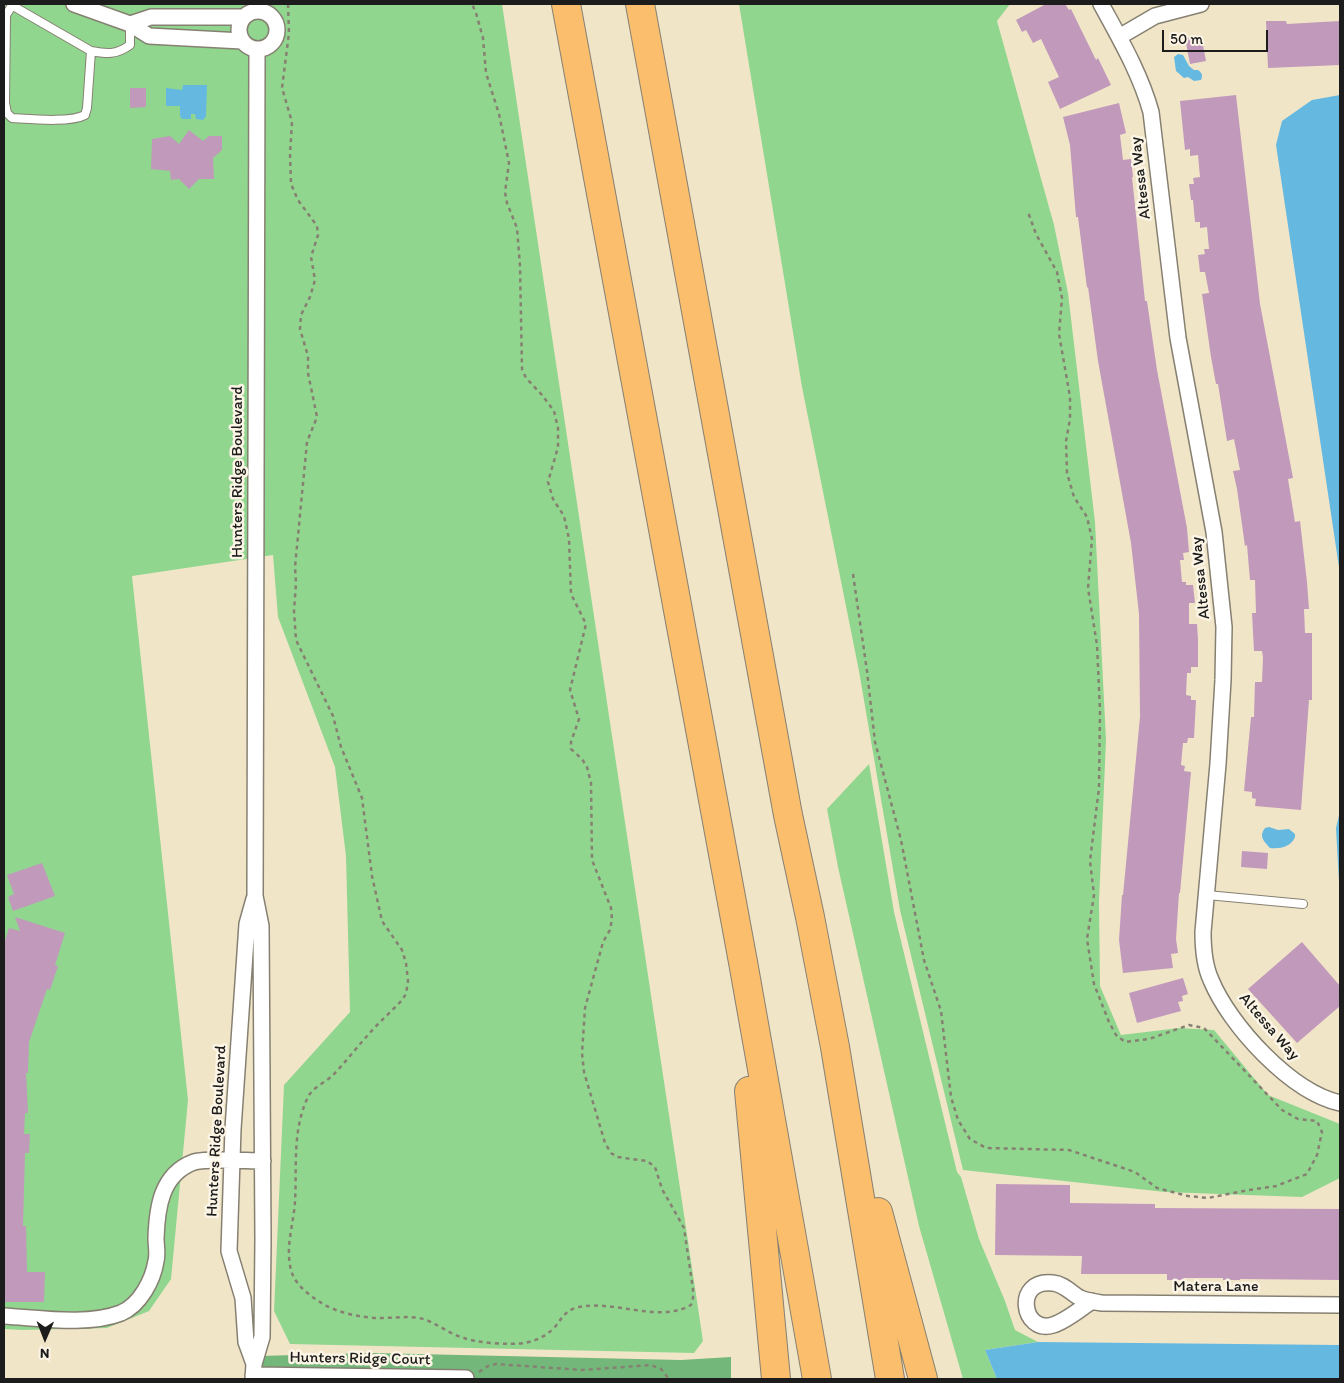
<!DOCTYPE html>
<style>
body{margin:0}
#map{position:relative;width:1344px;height:1383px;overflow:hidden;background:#f1e5c8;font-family:Itim,sans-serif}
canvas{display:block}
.frame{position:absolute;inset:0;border:5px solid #1c1c1c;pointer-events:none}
.north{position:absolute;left:20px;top:1313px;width:50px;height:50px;-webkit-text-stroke:4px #fcf5e5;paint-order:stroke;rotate:181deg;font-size:14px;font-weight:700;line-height:20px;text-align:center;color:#1c1c1c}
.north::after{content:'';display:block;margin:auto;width:18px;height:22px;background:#1c1c1c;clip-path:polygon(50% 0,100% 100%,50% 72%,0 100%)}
.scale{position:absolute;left:1162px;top:30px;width:106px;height:22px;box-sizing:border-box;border:2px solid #1c1c1c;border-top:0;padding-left:6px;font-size:15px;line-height:18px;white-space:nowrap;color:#1c1c1c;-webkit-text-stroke:4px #fcf5e5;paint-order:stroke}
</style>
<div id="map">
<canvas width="1344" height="1383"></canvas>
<div class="frame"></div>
<div class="north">N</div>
<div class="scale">50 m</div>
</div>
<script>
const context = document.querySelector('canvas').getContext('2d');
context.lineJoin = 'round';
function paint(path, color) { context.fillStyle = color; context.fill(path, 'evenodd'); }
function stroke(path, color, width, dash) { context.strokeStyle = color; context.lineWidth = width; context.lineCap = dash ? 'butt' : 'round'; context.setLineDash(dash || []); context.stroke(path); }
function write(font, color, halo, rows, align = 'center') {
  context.font = font + ' Itim,sans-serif'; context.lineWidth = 5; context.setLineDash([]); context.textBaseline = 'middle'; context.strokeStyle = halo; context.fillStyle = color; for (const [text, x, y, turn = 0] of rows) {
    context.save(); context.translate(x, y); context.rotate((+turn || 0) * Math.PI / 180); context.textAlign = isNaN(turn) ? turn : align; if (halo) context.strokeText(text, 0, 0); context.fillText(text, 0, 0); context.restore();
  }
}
const green = new Path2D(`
 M4,4H502L703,1341L694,1353L290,1344L274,1311L284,1085L350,1012L346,856L335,767L278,617L273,555L132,576L188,1100L171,1279L149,1311L107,1328L23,1330L4,1329Z
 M739,4H1010L997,21L1054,225L1068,293L1095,522L1106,740L1099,902L1100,986L1121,1035L1179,1028L1214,1030L1268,1095L1340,1124V1178L1302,1197L1165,1192L963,1170L900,910L859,671L802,387Z
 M869,764L894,912L957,1172L961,1177L979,1239L1005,1301L1015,1330L1038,1342L985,1350L997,1379H963L919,1226L838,867L827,809Z`);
const forest = new Path2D(`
 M372,1353L681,1360L731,1357V1379H258L259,1356Z`);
const water = new Path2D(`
 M1178,54L1183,55L1189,66L1194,70H1198C1202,73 1203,75 1201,80L1194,81L1188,77L1184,78L1176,71L1174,57Z
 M183,85H207L206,116L203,120L196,119L195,114H191V119H182L180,116V106H166V88L182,90Z
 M1340,95V574L1276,145L1282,121L1312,100Z
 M1340,811V888L1339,882L1336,828Z
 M1269,827L1278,830L1289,829L1295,834V837C1291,847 1280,849 1270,848C1265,842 1258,837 1265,828Z
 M1038,1342L1340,1345V1379H997L985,1350Z`);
const building = new Path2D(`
 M1046,4H1065L1069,10L1071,9L1096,60L1098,58L1111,85L1060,109L1048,82L1059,77L1041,39L1033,43L1026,30L1022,32L1016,20Z
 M1266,21H1286L1287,24L1340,21V65L1268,68Z
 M1201,35L1206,61L1190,64L1185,38Z
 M130,88H146V107L130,108Z
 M1236,95L1260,304L1293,478L1288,479L1295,522L1300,521L1307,582L1309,609H1304L1305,633H1312V700H1309L1301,810L1255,806L1256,799L1252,798V792L1244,791L1251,717H1254L1255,682H1262L1263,657L1262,651H1254L1252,613H1256L1255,580H1250L1247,545L1245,546L1237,489L1233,471L1240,470L1234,439L1227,441L1218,384H1216L1211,357L1202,294L1209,293L1205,272H1200L1198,255L1205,254L1204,249H1209L1207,227L1200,228V222H1195L1193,200H1191L1189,184H1194L1193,178L1200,177L1198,155L1190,156V149L1185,150L1180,101Z
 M1119,103L1126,133L1120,135L1123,160L1131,159L1133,177H1132L1145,301H1147L1157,370L1187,528L1189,552L1183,553L1184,560H1180L1182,582H1186V585H1193L1195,603H1189V624H1197L1198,640V667H1191V673H1187L1186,695L1191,696V700H1196L1194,738H1188L1187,743H1183L1181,765L1185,766L1184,771L1191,772L1180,893H1179L1176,939L1178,953L1171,954L1173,968L1123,973L1119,940L1122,895H1123L1140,717L1139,614L1131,543L1098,361L1088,287L1087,288L1078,217H1076L1070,145L1063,117Z
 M189,130L203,141L209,136H222V150L213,158L214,179H199L189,189L179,179L171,180L170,171L151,169L152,139L170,136L179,144Z
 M1242,851L1268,853L1267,869L1241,867Z
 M42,863L55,896L13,911L8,897L14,894L7,875Z
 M15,917L65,933L55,965L58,966L50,990L47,989L29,1042L28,1073H26L28,1113H25L24,1134H30L29,1153H25L23,1226H26L27,1272H45L44,1302H4V944L9,928L20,931Z
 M1302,942L1340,986V1006L1297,1043L1248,989Z
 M1183,978L1188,994L1182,996L1183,1001L1178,1002L1181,1011L1137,1023L1129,993Z
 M996,1184L1070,1185V1203L1155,1204V1208L1340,1209V1280L1240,1279V1280H1223V1278H1184V1280H1167V1274H1081L1082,1256L995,1255Z`);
const path = new Path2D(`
 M288,4L289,33L282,88L292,122L290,154L291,184L298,200L317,226L318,235L311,257L315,280L310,297L301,315L300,329L308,356V373L317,417L307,442L295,567L296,583L294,611L296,640L333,716L341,747L362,798L372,876L382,921L402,950L406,963L408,981L406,994L402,1000C391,1012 378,1023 368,1035C356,1048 345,1063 333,1075C326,1082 312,1088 308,1097C292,1130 297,1167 295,1201C294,1222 286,1244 290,1265C292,1282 306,1293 320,1302C337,1313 361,1318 381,1318C394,1318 406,1316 419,1318C435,1321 448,1334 464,1338C477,1343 510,1345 524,1343C535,1341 545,1337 554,1328C561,1320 564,1312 575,1308C611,1298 658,1324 691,1305L693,1298V1289L684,1228L662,1189L655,1167L647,1161L617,1157L611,1153L605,1143L584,1072L582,1053L585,1008L603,942L610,930L612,919L611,908L592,860L591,783L587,767L582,759L571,749V742L579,719L570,690L586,624L571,594L569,539L564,516L553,499L548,482L558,447V428L554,411L542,395L526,378L522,369L520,266L517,228L507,203L505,192L509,163L499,114L486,73L483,38L476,13L472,4
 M853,574L867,671L875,742L901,840L924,960L941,1011L951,1097L958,1120L970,1139L986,1148L1069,1150L1135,1172L1157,1188L1188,1196L1208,1198L1249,1190L1276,1186L1307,1174L1317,1155L1322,1132L1317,1121L1298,1119L1282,1110L1204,1028L1189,1025L1149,1039L1125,1042L1116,1035L1109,1022L1094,984L1087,939L1094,895L1090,861L1099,788L1100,710L1097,645L1088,588L1092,539L1087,517L1074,497L1067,473L1066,441L1070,419V397L1059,334L1062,298L1057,272L1036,234L1028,212
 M479,1372L488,1366L496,1364L582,1370L651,1365L661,1369L669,1379`);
const lane = new Path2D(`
 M13,4L6,15L5,103L7,113L12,118C30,119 70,123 85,115L87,108L91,51C107,54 116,55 130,45V24
 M13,6L91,51
 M1207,895L1303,904`);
const street = new Path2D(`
 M74,4L130,24L149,36L242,41
 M1101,4C1120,39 1140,73 1151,112L1178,338L1214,532L1224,627L1223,680L1218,764L1203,932C1203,948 1204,965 1211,980C1230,1026 1291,1092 1340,1103
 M239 30a19 19 0 1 1 38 0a19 19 0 1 1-38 0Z
 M130,24L151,17H244
 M1119,37L1155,16L1201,4
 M1092,1301C1080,1309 1066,1321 1053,1325C1022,1335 1013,1278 1053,1283C1064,1284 1071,1293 1080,1298C1087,1301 1095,1302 1102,1303L1340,1305
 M4,1316C40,1318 87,1326 121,1313C140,1305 153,1280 156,1261C158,1254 156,1246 156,1238C157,1208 161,1174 194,1162C208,1158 246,1161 263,1161
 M254,1364L246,1342L243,1298L229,1251L233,1129L247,924L254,899
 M253,1375L466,1378
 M253,1379L254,1364L262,1337L263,1239L261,926L255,896L257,49`);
const highway = new Path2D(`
 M566,4L743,962L817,1379
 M640,4L788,815L810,917L835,1047L890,1379
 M749,1091L776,1379
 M878,1212L923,1379`);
const streetNames = [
 ["Altessa Way",1141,178,-97],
 ["Hunters Ridge Boulevard",238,472,-90],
 ["Altessa Way",1201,578,-96],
 ["Altessa Way",1269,1027,49],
 ["Hunters Ridge Boulevard",217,1131,-87],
 ["Matera Lane",1216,1287],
 ["Hunters Ridge Court",360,1359,1]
];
paint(green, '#91d68f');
paint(forest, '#74b77a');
paint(water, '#65b9e1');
paint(building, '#c199bb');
stroke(lane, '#868072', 10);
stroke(street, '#868072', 18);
stroke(highway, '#868072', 30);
stroke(path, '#868072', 2.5, [4, 4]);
stroke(lane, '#fff', 8);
stroke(street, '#fff', 15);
stroke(highway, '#fabe6d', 28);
write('16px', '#1c1c1c', '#fcf5e5', streetNames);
</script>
